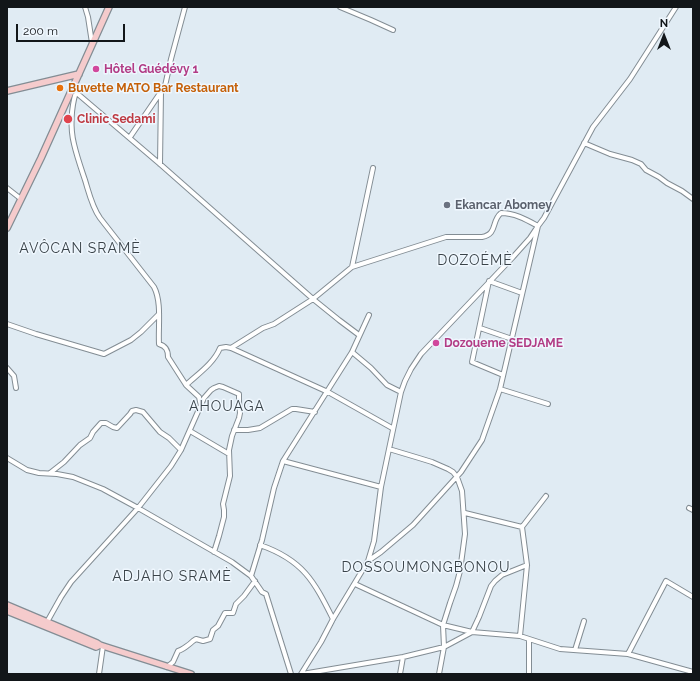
<!DOCTYPE html>
<meta charset="utf-8">
<style>
body{margin:0}
#map{position:relative;width:700px;height:681px;overflow:hidden;background:#e0ebf3;font-family:Raleway,sans-serif}
canvas{display:block}
.frame{position:absolute;inset:0;border:8px solid #121619;pointer-events:none}
.north{position:absolute;left:644px;top:16px;width:40px;height:40px;-webkit-text-stroke:3px #eff7fe;paint-order:stroke;rotate:0deg;font-size:11px;font-weight:700;line-height:16px;text-align:center;color:#121619}
.north::after{content:'';display:block;margin:auto;width:14px;height:18px;background:#121619;clip-path:polygon(50% 0,100% 100%,50% 72%,0 100%)}
.scale{position:absolute;left:16px;top:24px;width:109px;height:18px;box-sizing:border-box;border:2px solid #121619;border-top:0;padding-left:5px;font-size:12px;line-height:14px;white-space:nowrap;color:#121619;-webkit-text-stroke:3px #eff7fe;paint-order:stroke}
</style>
<div id="map">
<canvas width="700" height="681"></canvas>
<div class="frame"></div>
<div class="north">N</div>
<div class="scale">200 m</div>
</div>
<script>
const context = document.querySelector('canvas').getContext('2d');
context.lineJoin = 'round';
function stroke(path, color, width, dash) { context.strokeStyle = color; context.lineWidth = width; context.lineCap = dash ? 'butt' : 'round'; context.setLineDash(dash || []); context.stroke(path); }
function write(font, color, halo, rows, align = 'center') {
  context.font = font + ' Raleway,sans-serif'; context.lineWidth = 3; context.setLineDash([]); context.textBaseline = 'middle'; context.strokeStyle = halo; context.fillStyle = color; for (const [text, x, y, turn = 0] of rows) {
    context.save(); context.translate(x, y); context.rotate((+turn || 0) * Math.PI / 180); context.textAlign = isNaN(turn) ? turn : align; if (halo) context.strokeText(text, 0, 0); context.fillText(text, 0, 0); context.restore();
  }
}
const street = new Path2D(`
 M85,7L88,17L92,43
 M340,7L371,20L393,30
 M72,89L160,164L313,299L339,320L359,335
 M76,92C71,108 70,128 74,144C77,157 81,168 85,180C89,193 92,207 100,218L154,287C162,302 158,327 159,344C166,346 168,350 168,357L186,385L199,397L201,406
 M130,137L165,86L171,59L185,7
 M584,143L610,154L632,160L641,164L646,170L659,177L667,183L682,191L693,199
 M160,164L161,92
 M7,188L21,199
 M352,267L373,168
 M7,324L36,334L104,354L131,340L141,332L159,314
 M480,328L512,339
 M231,348L263,328L274,324L313,299L352,267L446,237H482C498,234 491,221 501,213C515,213 527,220 538,226L530,238L513,257L421,354L411,369L405,381L401,392L381,487L374,541L368,561
 M352,352L371,368L387,385L401,392
 M7,368L14,376L16,388
 M503,375L472,362L489,281L522,293
 M186,385C198,374 214,363 220,348L226,347L231,348L328,392L392,428
 M500,389L548,404
 M234,430H248L260,428L292,409H296L315,412
 M190,431L229,454
 M389,449L419,458L432,462L448,469L453,472L457,477L462,491L465,534L460,571L456,586L450,603L443,625L444,647L439,674
 M7,458L27,470L39,473L57,474L73,477L103,489L138,508L232,562L251,576L262,592L266,594L291,674
 M283,461L381,487
 M50,473L64,462L80,445L90,438L93,432L101,423H106L113,427L117,428L130,414L132,411L136,410L143,412L160,432L169,438L181,450
 M689,508L693,510
 M465,513L522,527
 M260,545C303,560 314,581 333,619
 M251,576L262,540L274,488L283,461L352,352L369,315
 M355,584L443,625L472,632L520,636L560,649L628,654L693,672
 M47,622L61,597L71,582L138,508L171,466L181,450L204,398L211,390L214,388L219,386L223,387L239,394V402L240,413L239,418L232,436L229,450L230,476L223,504L224,510V517L219,536L214,552
 M520,636L527,565L522,527L546,496
 M575,650L584,621
 M628,654L666,581L693,597
 M167,667L173,662L178,651C182,650 190,644 193,641L196,639L203,641L210,639L213,630L218,626L225,613H233L236,604L244,596L255,581
 M99,674L103,646
 M301,674L321,642L333,619L368,561L381,552L413,525L461,472L482,440L500,389L538,226L544,218L593,127L630,79L676,7
 M302,674L403,657L444,647L472,632L479,617L491,586L495,581L502,575L527,565
 M400,674L403,657
 M529,674V639`);
const secondary = new Path2D(`
 M7,91L79,74
 M7,228L41,158L109,7
 M7,605L97,643L100,645
 M7,611L96,647L100,645L103,646L191,674`);
const markers = [
 [96,69,4,"#d1479c"],
 [60,88,4,"#e8710a"],
 [68,119,5,"#e0444e"],
 [447,205,4,"#6b7280"],
 [436,343,4,"#d1479c"]
];
const hotelNames = [
 ["Hôtel Guédévy 1",104,69],
 ["Dozoueme SEDJAME",444,343]
];
const foodNames = [
 ["Buvette MATO Bar Restaurant",68,88]
];
const healthNames = [
 ["Clinic Sedami",77,119]
];
const worshipNames = [
 ["Ekancar Abomey",455,205]
];
const quarterNames = [
 ["AVÔCAN SRAMÈ",80,249],
 ["DOZOÉMÈ",475,261],
 ["AHOUAGA",227,407],
 ["DOSSOUMONGBONOU",426,568],
 ["ADJAHO SRAMÈ",172,577]
];
stroke(street, '#838d94', 6);
stroke(secondary, '#838d94', 8);
stroke(street, '#fff', 4);
stroke(secondary, '#f5cbcc', 5.5);
for (const [x, y, r, color] of markers) { const dot = new Path2D(); dot.arc(x, y, r, 0, 2 * Math.PI); context.fillStyle = color; context.fill(dot); stroke(dot, '#eff7fe', 1.5); }
write('bold 12px', '#b23c85', '#eff7fe', hotelNames, 'left');
write('bold 12px', '#c56008', '#eff7fe', foodNames, 'left');
write('bold 12px', '#be3a42', '#eff7fe', healthNames, 'left');
write('bold 12px', '#5b616d', '#eff7fe', worshipNames, 'left');
context.letterSpacing = '1px';
write('14px', '#3a4349', '#eff7fe', quarterNames);
context.letterSpacing = '0px';
</script>
